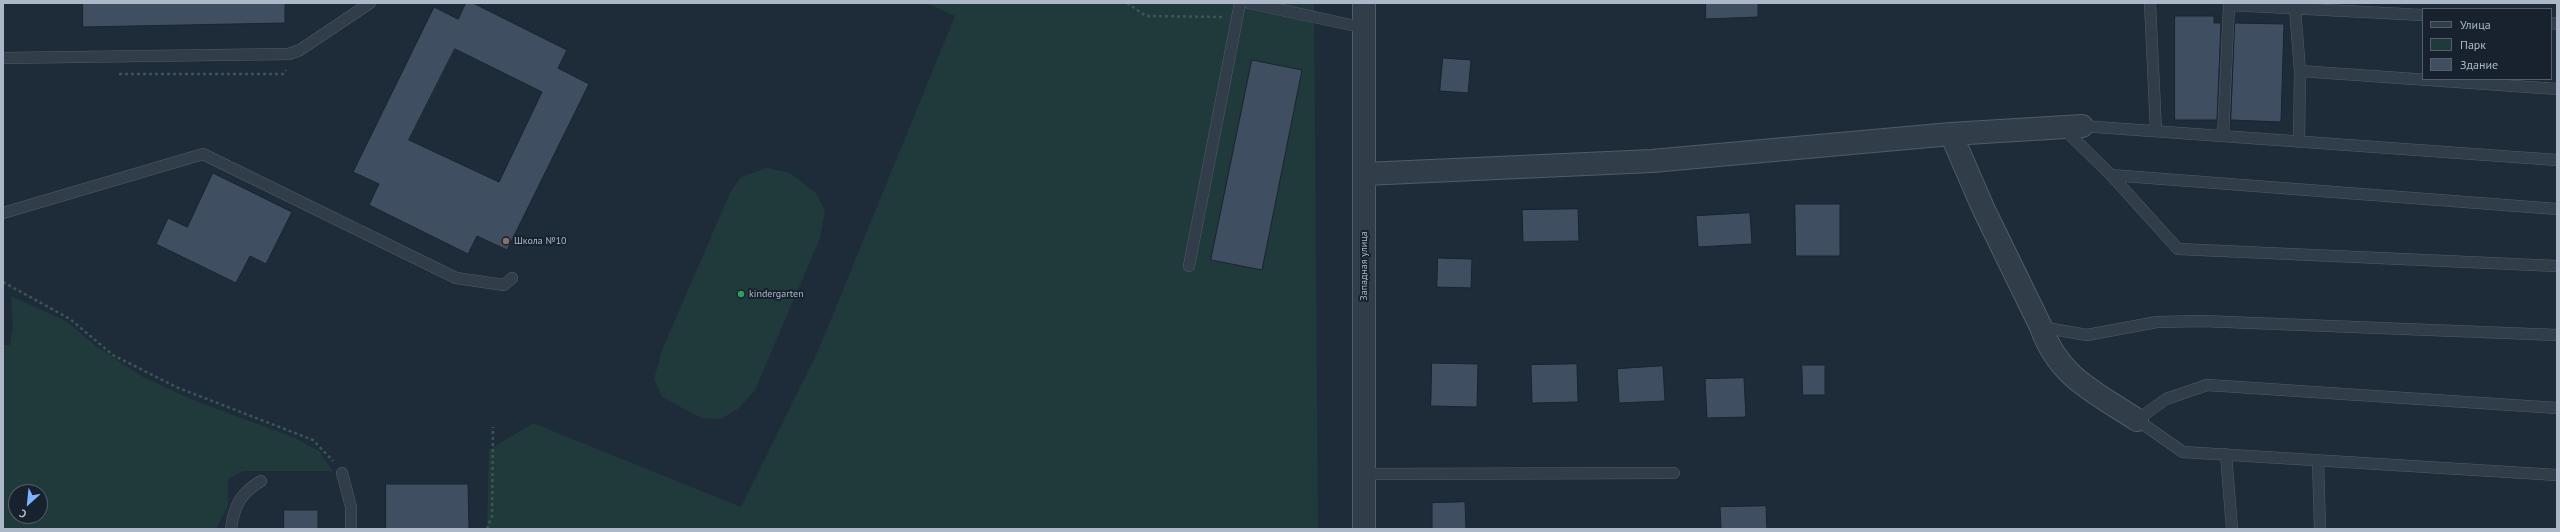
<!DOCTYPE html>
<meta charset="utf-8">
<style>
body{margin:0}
#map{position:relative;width:2560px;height:532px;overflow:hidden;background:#1e2c3a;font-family:"PT Sans",sans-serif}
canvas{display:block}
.frame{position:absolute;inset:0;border:4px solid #acb8c7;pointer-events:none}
.legend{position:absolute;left:2422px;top:8px;width:130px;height:72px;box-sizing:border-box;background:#18222f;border:1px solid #535e6c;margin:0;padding:5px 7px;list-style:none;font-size:12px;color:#acb8c7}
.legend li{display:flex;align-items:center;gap:8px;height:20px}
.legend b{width:20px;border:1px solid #535e6c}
.north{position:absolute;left:8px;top:484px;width:40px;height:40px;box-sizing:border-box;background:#18222f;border:1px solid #535e6c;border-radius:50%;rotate:207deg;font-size:11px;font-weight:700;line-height:16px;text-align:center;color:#acb8c7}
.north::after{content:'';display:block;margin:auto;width:14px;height:18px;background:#7ab3ff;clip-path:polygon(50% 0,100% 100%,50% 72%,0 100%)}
</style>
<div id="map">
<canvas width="2560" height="532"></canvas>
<div class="frame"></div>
<ul class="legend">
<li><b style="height:5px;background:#323d4a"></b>Улица</li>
<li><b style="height:11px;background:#20393b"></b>Парк</li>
<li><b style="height:11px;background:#3f4e60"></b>Здание</li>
</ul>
<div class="north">С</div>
</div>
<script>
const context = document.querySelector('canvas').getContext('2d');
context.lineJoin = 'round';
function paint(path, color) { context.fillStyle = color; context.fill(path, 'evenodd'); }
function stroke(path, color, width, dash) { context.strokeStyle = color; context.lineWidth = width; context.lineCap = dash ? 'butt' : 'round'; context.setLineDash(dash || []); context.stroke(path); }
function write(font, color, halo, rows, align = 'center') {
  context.font = font + ' "PT Sans",sans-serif'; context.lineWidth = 4; context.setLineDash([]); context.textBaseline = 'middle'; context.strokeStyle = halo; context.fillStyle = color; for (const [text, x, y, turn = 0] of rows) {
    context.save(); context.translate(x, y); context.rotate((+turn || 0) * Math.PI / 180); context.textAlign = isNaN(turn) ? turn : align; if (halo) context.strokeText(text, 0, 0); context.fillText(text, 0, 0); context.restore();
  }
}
const green = new Path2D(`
 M926,3H1314L1318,529H487L489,450L533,423L741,507L818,351L955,16Z
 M767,168L790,173L816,193L825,211L820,238L755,390L739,408L721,419L701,418L662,397L654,379L662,350L730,193L741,177Z
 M11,296L66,321L96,346L143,377L193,400L293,437L319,451L333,471H243L228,479V506L216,529H3V345H10L13,325ZM16,492H40V516H16Z`);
const building = new Path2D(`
 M83,3H285V23L83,27Z
 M466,3H473L567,50L558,68L589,84L507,250L477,236L468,254L369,205L379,184L353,172L434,7L458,19ZM455,49L542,92L499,182L409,140Z
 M1706,3H1758V17L1706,19Z
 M2175,16H2214V23H2221L2217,120H2175Z
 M2235,23L2284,24L2281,122L2231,120Z
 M1443,58L1471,60L1468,93L1440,91Z
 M1252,60L1302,70L1262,270L1211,260Z
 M213,173L292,212L266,264L250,256L236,283L156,244L168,218L187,227Z
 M1795,204H1840V256H1796Z
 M1578,209L1579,241L1523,242L1522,210Z
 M1750,213L1752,244L1698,247L1696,216Z
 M1438,258L1472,259L1471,288L1437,287Z
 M1432,363L1478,364L1477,407L1431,406Z
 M1577,364L1578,402L1532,403L1531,365Z
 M1802,365H1825V395H1803Z
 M1663,366L1665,401L1619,403L1617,369Z
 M1744,378L1746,417L1707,418L1705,379Z
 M386,484H468L469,529H386Z
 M1465,502L1466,529H1432V503Z
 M1766,506L1767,529H1721L1720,507Z
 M284,510H318V529H284Z`);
const path = new Path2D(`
 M1127,3L1146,16L1222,17
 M119,74H283L286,70
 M3,282L70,319L113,355L176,387L313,440L333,461
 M487,529L492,516L493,427`);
const service = new Path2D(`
 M1249,3L1365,28
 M2150,3L2156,131
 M2295,8L2300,71L2299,142
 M2551,23L2557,24
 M3,58L289,54L300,50L370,3
 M2300,71L2557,89
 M2082,126L2557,160
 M2064,129L2111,175L2178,249L2557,266
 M2223,136L2229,5L2423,15
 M2111,175L2557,209
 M3,213L203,154L456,278L504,285L512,278
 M1189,266L1240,3
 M2041,327L2087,335L2157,322L2202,321L2557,335
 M2557,408L2207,385L2166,399L2137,420L2183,452L2557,475
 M2226,454L2232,529
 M2318,460L2320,529
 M342,473L351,507V529
 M1364,474L1674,473
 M231,529C234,505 241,493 261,481`);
const minor = new Path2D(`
 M1951,134L1984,210L2041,327C2059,378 2095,392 2137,420
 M1365,174L1652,161L1951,134L2082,126
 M1364,529V3`);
const markers = [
 [506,241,4,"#8d6e63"],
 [741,294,4,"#2e9e5b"]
];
const poiNames = [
 ["Школа №10",514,241],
 ["kindergarten",749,294]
];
const streetNames = [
 ["Западная улица",1364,266,-90]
];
paint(green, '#20393b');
paint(building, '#3f4e60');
stroke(building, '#1a2431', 1);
stroke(service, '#505b68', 12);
stroke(minor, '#505b68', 24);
stroke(path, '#3b5556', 2.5, [3, 3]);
stroke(service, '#323d4a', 11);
stroke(minor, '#323d4a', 22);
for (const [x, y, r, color] of markers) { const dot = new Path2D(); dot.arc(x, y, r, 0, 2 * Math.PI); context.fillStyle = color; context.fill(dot); stroke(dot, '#18222f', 1.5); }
write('10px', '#acb8c7', '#18222f', poiNames, 'left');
write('10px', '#acb8c7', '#18222f', streetNames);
</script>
